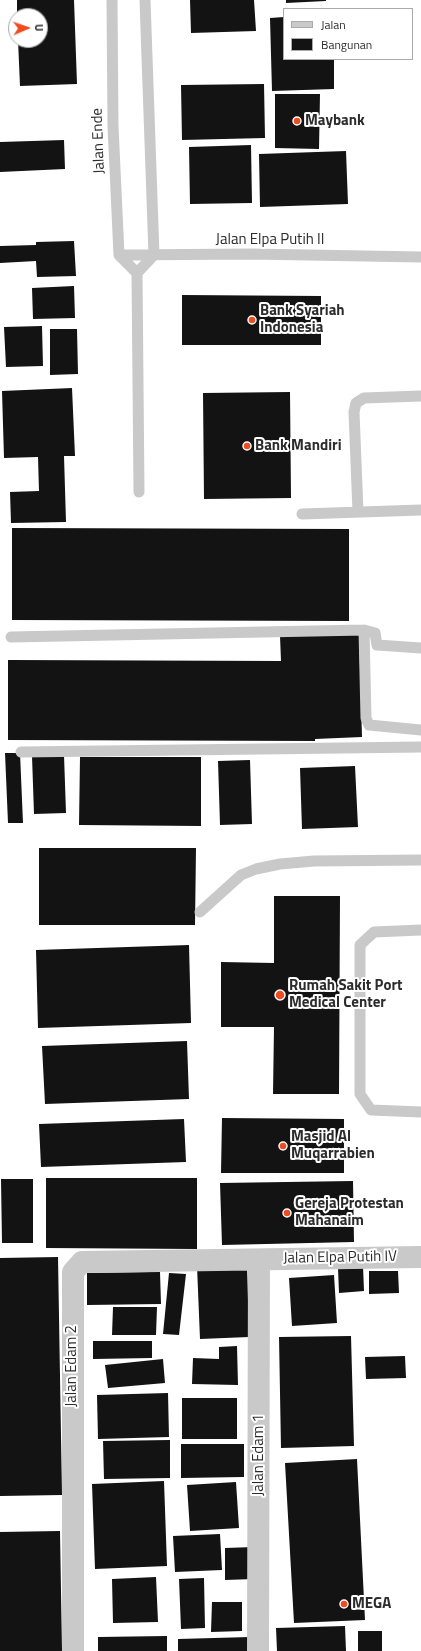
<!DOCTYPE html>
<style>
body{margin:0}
#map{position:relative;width:421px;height:1651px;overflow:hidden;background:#fff;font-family:"Titillium Web",sans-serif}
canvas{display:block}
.legend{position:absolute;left:283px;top:8px;width:130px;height:52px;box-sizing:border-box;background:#fff;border:1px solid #ababab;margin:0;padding:5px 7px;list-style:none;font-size:12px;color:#2c2c2c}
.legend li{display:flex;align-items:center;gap:8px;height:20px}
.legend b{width:20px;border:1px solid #ababab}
.north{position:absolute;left:8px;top:8px;width:40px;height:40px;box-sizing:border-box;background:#fff;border:1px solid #ababab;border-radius:50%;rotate:88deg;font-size:11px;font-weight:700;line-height:16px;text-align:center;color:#2c2c2c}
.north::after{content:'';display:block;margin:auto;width:14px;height:18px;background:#f04c21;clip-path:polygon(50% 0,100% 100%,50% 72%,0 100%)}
</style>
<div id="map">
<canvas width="421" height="1651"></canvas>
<ul class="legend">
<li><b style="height:5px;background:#c9c9c9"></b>Jalan</li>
<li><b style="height:11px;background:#131313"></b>Bangunan</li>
</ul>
<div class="north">U</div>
</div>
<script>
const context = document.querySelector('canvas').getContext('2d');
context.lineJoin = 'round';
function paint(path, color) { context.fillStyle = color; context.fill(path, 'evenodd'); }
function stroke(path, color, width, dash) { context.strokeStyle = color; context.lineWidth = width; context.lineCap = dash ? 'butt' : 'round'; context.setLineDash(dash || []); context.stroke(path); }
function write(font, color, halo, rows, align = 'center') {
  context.font = font + ' "Titillium Web",sans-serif'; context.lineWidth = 4; context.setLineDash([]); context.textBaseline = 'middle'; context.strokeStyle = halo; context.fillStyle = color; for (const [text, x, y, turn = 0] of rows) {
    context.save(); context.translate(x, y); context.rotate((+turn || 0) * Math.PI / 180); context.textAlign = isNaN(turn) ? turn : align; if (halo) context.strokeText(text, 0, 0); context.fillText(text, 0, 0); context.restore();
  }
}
const building = new Path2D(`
 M17,0H74L77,84L20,86L18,40H40V16H17Z
 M190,0H254L256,31L191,33Z
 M286,0H326V1L286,3Z
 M284,17V59H334V89L272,91L270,18Z
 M264,84L265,138L182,140L181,85Z
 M275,94H320L319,149L275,148Z
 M64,140L65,169L0,172V142Z
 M251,145L252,203L190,204L189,147Z
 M346,151L348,204L260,207L259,154Z
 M74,241L76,276L37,277L36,261L0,263V246L36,245V242Z
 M74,286L75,318L33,319L32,288Z
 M182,295L321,296V345H182Z
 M42,326L43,366L6,367L4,327Z
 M50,329H77L78,374L50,375Z
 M72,388L75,456H64L66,522L11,523L10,492L39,491L38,457L4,458L2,391Z
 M290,392L291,498L204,499L203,393Z
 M12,528L349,529V621L12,620Z
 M359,633L362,737L315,739V741L8,740V660L281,661L280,636Z
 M5,753H20L23,823H8Z
 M64,755L66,813L34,814L32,756Z
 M80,757H201V826L79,825Z
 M250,760L252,824L220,825L218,761Z
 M355,766L358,827L302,829L300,768Z
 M39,848H196L195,925H39Z
 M274,896H340L339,1094H273L274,1027H221V962L274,963Z
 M189,945L191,1023L38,1028L36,950Z
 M187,1041L189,1099L45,1104L42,1046Z
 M222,1118L344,1119V1173H221Z
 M184,1119L186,1162L41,1167L39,1124Z
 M46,1178H197V1249L46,1248Z
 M1,1179H33V1243H2Z
 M353,1181L354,1242L222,1245L220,1183Z
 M58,1257L62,1495L0,1496V1258Z
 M247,1264L249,1337L200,1339L197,1266Z
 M363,1266L364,1291L339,1293L338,1268Z
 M369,1271H398L399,1293L369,1294Z
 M160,1272L161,1304L87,1305V1273Z
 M169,1273L186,1274L179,1335L163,1334Z
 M334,1275L337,1323L292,1326L289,1278Z
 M113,1307H157L156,1335H112Z
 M351,1336L354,1446L281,1448L279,1337Z
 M93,1341H152V1358L93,1359Z
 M237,1346L238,1385L192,1384L193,1358L219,1359V1347Z
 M405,1356L406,1378L366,1379L365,1357Z
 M163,1359L165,1383L108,1388L105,1365Z
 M168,1393L169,1437L98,1439L97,1395Z
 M182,1398H237V1439H182Z
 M170,1440V1478L104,1479L103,1441Z
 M181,1444H244V1477L181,1478Z
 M357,1459L365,1620L294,1623L285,1463Z
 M164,1481L167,1566L95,1569L92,1484Z
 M236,1482L239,1528L190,1531L187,1485Z
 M60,1531L62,1651H0V1532Z
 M220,1534L222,1570L175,1572L173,1536Z
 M254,1547V1579L225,1580V1548Z
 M156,1577L158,1622L113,1623L112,1579Z
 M204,1578L205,1628L181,1629L179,1579Z
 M212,1602H242V1631L211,1632Z
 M345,1626L346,1651H277L276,1628Z
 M358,1631H382V1651H358Z
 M167,1636V1651H98V1637Z
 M250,1637V1651H178V1639Z`);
const service = new Path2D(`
 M112,0L113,126L119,255L137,273
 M119,255L251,254L421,257
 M139,492L137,273L154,255L145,0
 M358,512L354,412L356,403L364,398L421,396
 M302,514L421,510
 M364,630L366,718L369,725L421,730
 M11,637L364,630L375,633L377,645L421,648
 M21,752L421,747
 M200,912L241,875L256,869L280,864L314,861L421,860
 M421,930L374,932L360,945V1094L371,1110L421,1112`);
const minor = new Path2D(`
 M73,1651V1272L82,1262L421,1257
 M258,1651L259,1260`);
const markers = [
 [297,121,4,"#f04c21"],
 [252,320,4,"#f04c21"],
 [247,446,4,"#f04c21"],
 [280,995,5,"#f04c21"],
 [283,1146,4,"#f04c21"],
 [287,1213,4,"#f04c21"],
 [344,1604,4,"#f04c21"]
];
const poiNames = [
 ["Maybank",305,121],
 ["Bank Syariah",260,311],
 ["Indonesia",260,328],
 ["Bank Mandiri",255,446],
 ["Rumah Sakit Port",289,986],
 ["Medical Center",289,1003],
 ["Masjid Al",291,1137],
 ["Muqarrabien",291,1154],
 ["Gereja Protestan",295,1204],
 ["Mahanaim",295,1221],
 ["MEGA",352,1604]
];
const streetNames = [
 ["Jalan Ende",99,141,-92],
 ["Jalan Elpa Putih II",270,240],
 ["Jalan Elpa Putih IV",340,1258,-1],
 ["Jalan Edam 2",72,1366,-90],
 ["Jalan Edam 1",259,1455,-90]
];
paint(building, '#131313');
stroke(service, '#c9c9c9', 11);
stroke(minor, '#c9c9c9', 22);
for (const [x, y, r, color] of markers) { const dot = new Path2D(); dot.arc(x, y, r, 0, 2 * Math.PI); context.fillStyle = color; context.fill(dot); stroke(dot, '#fff', 1.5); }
write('bold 15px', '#2c2c2c', '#fff', poiNames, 'left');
write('15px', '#2c2c2c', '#fff', streetNames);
</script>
